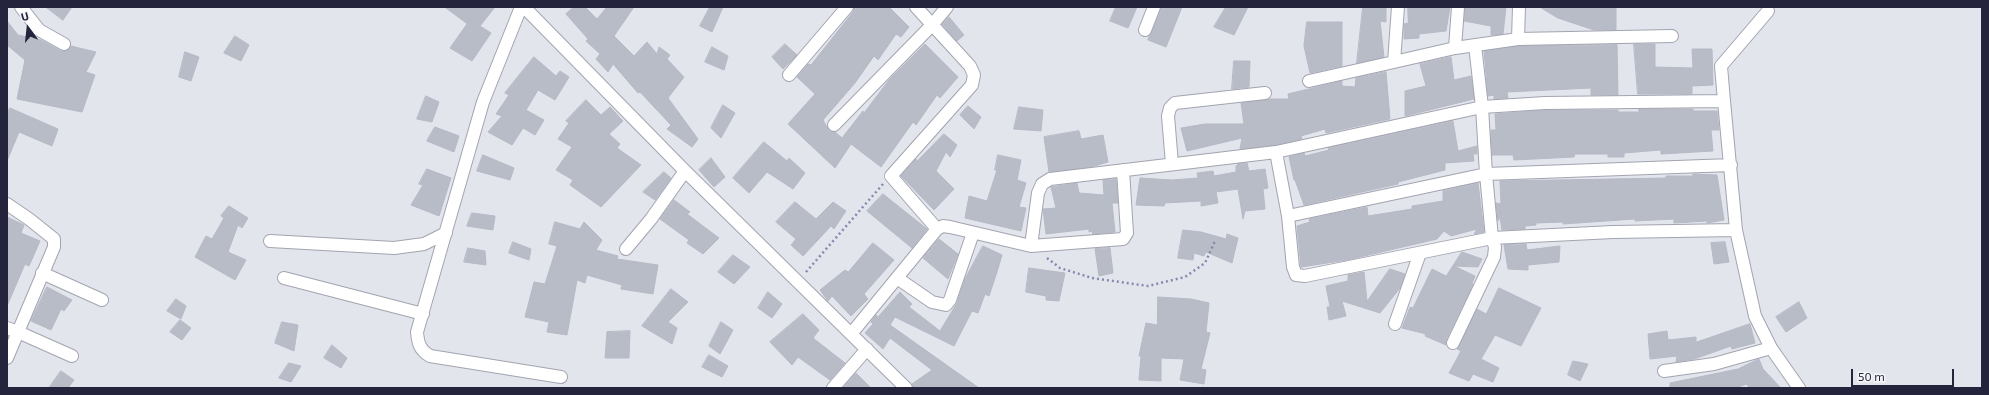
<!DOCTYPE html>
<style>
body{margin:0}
#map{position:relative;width:1989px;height:395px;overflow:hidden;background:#e3e5ec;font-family:"Exo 2",sans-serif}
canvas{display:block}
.frame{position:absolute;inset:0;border:8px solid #24253d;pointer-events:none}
.north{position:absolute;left:8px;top:8px;width:40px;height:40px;-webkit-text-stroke:3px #f4f5f9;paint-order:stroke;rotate:345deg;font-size:11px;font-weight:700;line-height:16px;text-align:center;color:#24253d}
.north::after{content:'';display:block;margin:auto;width:14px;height:18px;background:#24253d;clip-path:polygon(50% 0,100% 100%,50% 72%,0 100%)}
.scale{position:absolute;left:1851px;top:369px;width:103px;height:18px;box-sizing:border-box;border:2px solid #24253d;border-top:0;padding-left:5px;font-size:12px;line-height:14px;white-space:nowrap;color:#24253d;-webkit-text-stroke:3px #f4f5f9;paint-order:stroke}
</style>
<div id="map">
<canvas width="1989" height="395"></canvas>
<div class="frame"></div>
<div class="north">U</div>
<div class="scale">50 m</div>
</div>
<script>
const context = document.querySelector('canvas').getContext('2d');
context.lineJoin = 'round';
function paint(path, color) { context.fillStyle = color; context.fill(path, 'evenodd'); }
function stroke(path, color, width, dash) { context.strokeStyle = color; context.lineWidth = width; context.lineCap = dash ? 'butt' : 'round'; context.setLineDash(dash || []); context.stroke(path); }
const building = new Path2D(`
 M46,7H72L63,20Z
 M445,7H495L480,26L491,33L472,61L450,48L467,24Z
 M574,7H585L597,19L607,7H634L614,36L634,56L647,42L657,54L659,47L670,55L667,59L684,77L668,98L698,139L692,147L667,129L671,125L640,92L638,93L613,64L608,72L596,59L600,54L586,41L588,39L566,14Z
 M710,7H723L712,32L700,26Z
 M854,7H889L909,27L901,37L896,34L878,60L874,56L855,83L823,120L829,131L835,132L842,138L863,111L864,113L889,80L925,44L958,77L940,98L937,95L916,125L913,122L881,167L851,144L835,168L788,124L815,94L797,77L808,64L811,65L853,12Z
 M1116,7H1137L1128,28L1110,21Z
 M1162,7H1182L1166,47L1148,40Z
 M1226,7H1248L1234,35L1214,27Z
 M1363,7H1386V22L1380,21L1384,57L1357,63Z
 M1408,7H1450L1446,31L1419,34V38L1404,39V24L1408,23Z
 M1465,7H1506L1503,34L1491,35V26L1464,21Z
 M1540,7H1616V30H1594L1558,18Z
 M949,17L964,35L957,41L942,24Z
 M7,21L18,35L41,40L61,51H67L71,46L96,52L86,72L95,75L82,112L17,99L25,60L7,45Z
 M1307,22H1342V66L1310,73L1304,46Z
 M235,36L249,45L241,61L224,53Z
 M785,44L797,55L783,69L772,57Z
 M1634,44H1655V67L1693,68L1692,49H1712L1713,85L1692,86V94H1638Z
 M1617,45L1618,95H1591V88L1507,92L1508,98L1494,99V95L1488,96L1484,51L1519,46Z
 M712,47L728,56L724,70L705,62Z
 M185,52L199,57L191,81L179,77Z
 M534,57L556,76L560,71L569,77L555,100L538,90L526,110L544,120L535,135L523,128L512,145L488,132L502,116L496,114L509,95L505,93Z
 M1451,57L1454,80L1471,76L1474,99L1405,116V91L1426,86L1420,64Z
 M1234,61H1250L1249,87L1232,89Z
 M1386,72L1390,119L1326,133L1325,129L1301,136L1302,139L1275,145L1240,149L1242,138L1187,151L1181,128L1205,124H1244L1241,103L1269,99H1289L1288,94L1342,81V86L1355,87L1356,78Z
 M426,96L439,102L432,122L417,119Z
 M586,100L601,115L610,107L623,121L609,134L620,144L617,148L641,165L601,207L570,185L573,180L556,170L572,147L558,139L569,123L566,121Z
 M723,105L735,113L721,138L711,128Z
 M968,106L981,117L974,129L960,115Z
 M1019,107L1043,110L1041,131L1014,129Z
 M10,108L58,129L52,146L19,132L7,161V114Z
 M1639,109H1693V111H1717L1719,130H1711L1713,151L1661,154V150L1624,153V157H1608V154H1575L1574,157L1514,160L1513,155H1492L1491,130H1496L1495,114L1545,110H1618V112H1639Z
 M1453,121L1458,151L1477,146V154H1473L1474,161L1445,163V170L1398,182V184L1304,205L1295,180H1294L1289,157L1304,153L1305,156L1329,150L1328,148Z
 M435,127L459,136L454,152L427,141Z
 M1079,131L1081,139L1103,135L1108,162L1091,167L1049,172L1044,137Z
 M944,134L957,145L950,157L946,152L936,171L954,189L934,210L901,176L916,159L917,161Z
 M764,142L787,161L789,158L805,173L793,189L767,172L749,193L733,178Z
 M483,155L514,168L510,180L477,171Z
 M998,155L1021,160L1017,180L1026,183L1019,207L1026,208L1021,231L965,218L969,196L987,201L997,170H995Z
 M711,158L725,177L714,187L699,170Z
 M1247,163L1249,171L1265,169L1268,188L1263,189L1265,209L1245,211L1243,219L1238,189L1216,192L1218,203L1201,206V201L1165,203L1164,206L1136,205L1140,178L1172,180L1198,178L1197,173L1213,171L1214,176L1236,172V166L1238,164Z
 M427,169L451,178L439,216L411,205L423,185L419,184Z
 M664,172L671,178L655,200L643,192Z
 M1693,174L1717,175L1724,220L1707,223V221L1674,223V219L1635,221V219L1563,224V222L1536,223V225L1525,226V229L1502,230L1500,217L1498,221L1496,203L1501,204L1500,181L1666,178V176H1693Z
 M1116,179L1118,203H1112L1115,232L1093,234L1092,231L1089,232V229L1046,234L1043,209L1056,208L1051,187L1077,183L1079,193L1104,195L1103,180Z
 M1478,183L1484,232L1474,234L1477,229L1451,236L1444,231L1437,239L1347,260L1301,267L1297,226L1310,222L1309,219L1367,207L1368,216L1412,209V206L1443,201V191Z
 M883,194L927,229L912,248L867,211Z
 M674,200L690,212L687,214L719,238L703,254L687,243L689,240L660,219Z
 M795,202L816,219L833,202L846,211L834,229L831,226L803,256L791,245L796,239L776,222Z
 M229,206L248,218L242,228L238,225L228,252L246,260L235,280L195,257L206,236L212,239L224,218L221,216Z
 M472,213L495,216L493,230L467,226Z
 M7,217L24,225L21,233L40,241L29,266L25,264L7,306Z
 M555,222L580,229L584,222L602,240L596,250L618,256L617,259L658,265L653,294L621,289L622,285L587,275L585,283L577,280L567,335L547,332L549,322L525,317L534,282L545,284L557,246L549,244Z
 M1183,230L1201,232L1226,239L1227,234L1238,238L1232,263L1206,252L1204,256L1194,253L1193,260L1178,258Z
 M939,239L958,254L948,279L923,258Z
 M513,242L531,249L529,260L509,253Z
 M1725,242L1729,262L1714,264L1711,243Z
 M873,243L894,260L864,294L868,299L851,316L832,296L828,301L820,290L845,270L848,272Z
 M1526,244L1527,250L1560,246L1559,262L1528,265V270L1508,269L1504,245Z
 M983,246L1002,255L997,272L989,296L985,294L978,313L972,311L954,346L895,317L890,325L979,388H913L912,384L932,370L890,338L883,349L865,333L873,324L871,322L876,315L878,317L900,292L912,304L909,307L940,331L957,303L965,279Z
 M468,248L485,251L486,265L464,262Z
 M1110,248L1113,273L1099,276L1095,249Z
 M1462,252L1482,259L1478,267L1454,266L1475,276L1472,283L1473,284L1446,340V345L1425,336L1426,334L1402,328L1410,307L1413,308L1432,269L1446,276Z
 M733,255L750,267L734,284L718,272Z
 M1029,268L1065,273L1059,301L1046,300V296L1026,292Z
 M1390,269L1405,274L1400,288L1380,313L1342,301L1346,316L1329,320L1327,307H1330L1326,286L1348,281V275L1364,272L1367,301Z
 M47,287L72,300L64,311L61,309L51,330L31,321Z
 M1499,288L1541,308L1521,346L1495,335L1481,359L1499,368L1493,382L1473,374L1469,381L1449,373L1461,351L1457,349L1477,309L1486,314Z
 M671,289L688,302L668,322L677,328L672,344L642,326Z
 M768,292L782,304L772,318L758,308Z
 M1158,297L1191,299L1209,303L1206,332L1210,333L1201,369L1206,370L1204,384L1180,380L1184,359L1161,358V381L1139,380L1141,356H1139L1146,323L1157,325Z
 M176,299L186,306L181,319L167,311Z
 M1799,302L1807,318L1786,332L1776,317Z
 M803,314L819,330L813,338L845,363L830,380L798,357L792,365L770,342Z
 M180,320L191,328L182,340L170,332Z
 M282,322L298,325L294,351L275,343Z
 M721,322L733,330L720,354L709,346Z
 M1750,324L1755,343L1732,349L1731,346L1694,359L1676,362L1677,356L1650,359L1648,334L1667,331L1668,340L1696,337V342Z
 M630,331L629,358H605L607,332Z
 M332,345L347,358L341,368L324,358Z
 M709,355L728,366L722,377L702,367Z
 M1759,359L1763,369L1781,388H1749L1747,384L1735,388H1670V383L1738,369Z
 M1573,361L1588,364L1580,381L1568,375Z
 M289,363L301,366L291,382L279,378Z
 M61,371L74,380L68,388H49Z
 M856,373L871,388H843Z`);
const path = new Path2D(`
 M1047,258L1060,268L1092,278L1148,286L1185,277L1205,263L1215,241
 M806,272L883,184`);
const street = new Path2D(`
 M21,7L39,30L64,44
 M521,7L483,102L417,332C418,344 420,350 430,356L561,377
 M524,7L685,171L906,388
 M916,7L970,66L974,75L972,85L891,176L937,229
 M1145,30L1154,7
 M1518,39L1519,7
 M1455,48L1458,7
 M1394,62L1455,48L1518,39L1672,36
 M789,75L847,7
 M1309,81L1394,62L1398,7
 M1724,101L1721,66L1768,11
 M834,125L932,25L947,7
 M1276,152L1288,216L1293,267L1296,275L1305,276L1492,238L1613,232L1736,230
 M1172,164L1168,116L1170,108L1175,103L1265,93
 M7,204L29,219L54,239V247L18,332L7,328
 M1288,216L1486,174L1731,165
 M270,241L394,248L424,244L446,233
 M1031,246L1123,239L1127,233L1123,170
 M626,249L651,219L685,171
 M42,273L102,300
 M284,278L423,314
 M897,278L932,302L946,305L950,300L973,233
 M1395,324L1420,253
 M851,334L937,229L943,226L950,227L1031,246L1038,193L1042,184L1050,179L1276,152L1482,107L1475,45
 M1453,343L1494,257L1495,247L1492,238L1486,174L1482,107L1545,103L1724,101L1736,230L1755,316L1771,348L1799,388
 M7,358L18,332L72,356
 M1664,371L1714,364L1771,348
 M833,388L867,349`);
paint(building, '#b8bcc7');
stroke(building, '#b6b9c6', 1);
stroke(street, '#a2a4b0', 14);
stroke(path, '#8589ae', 2.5, [2, 3]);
stroke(street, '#fff', 12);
</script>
